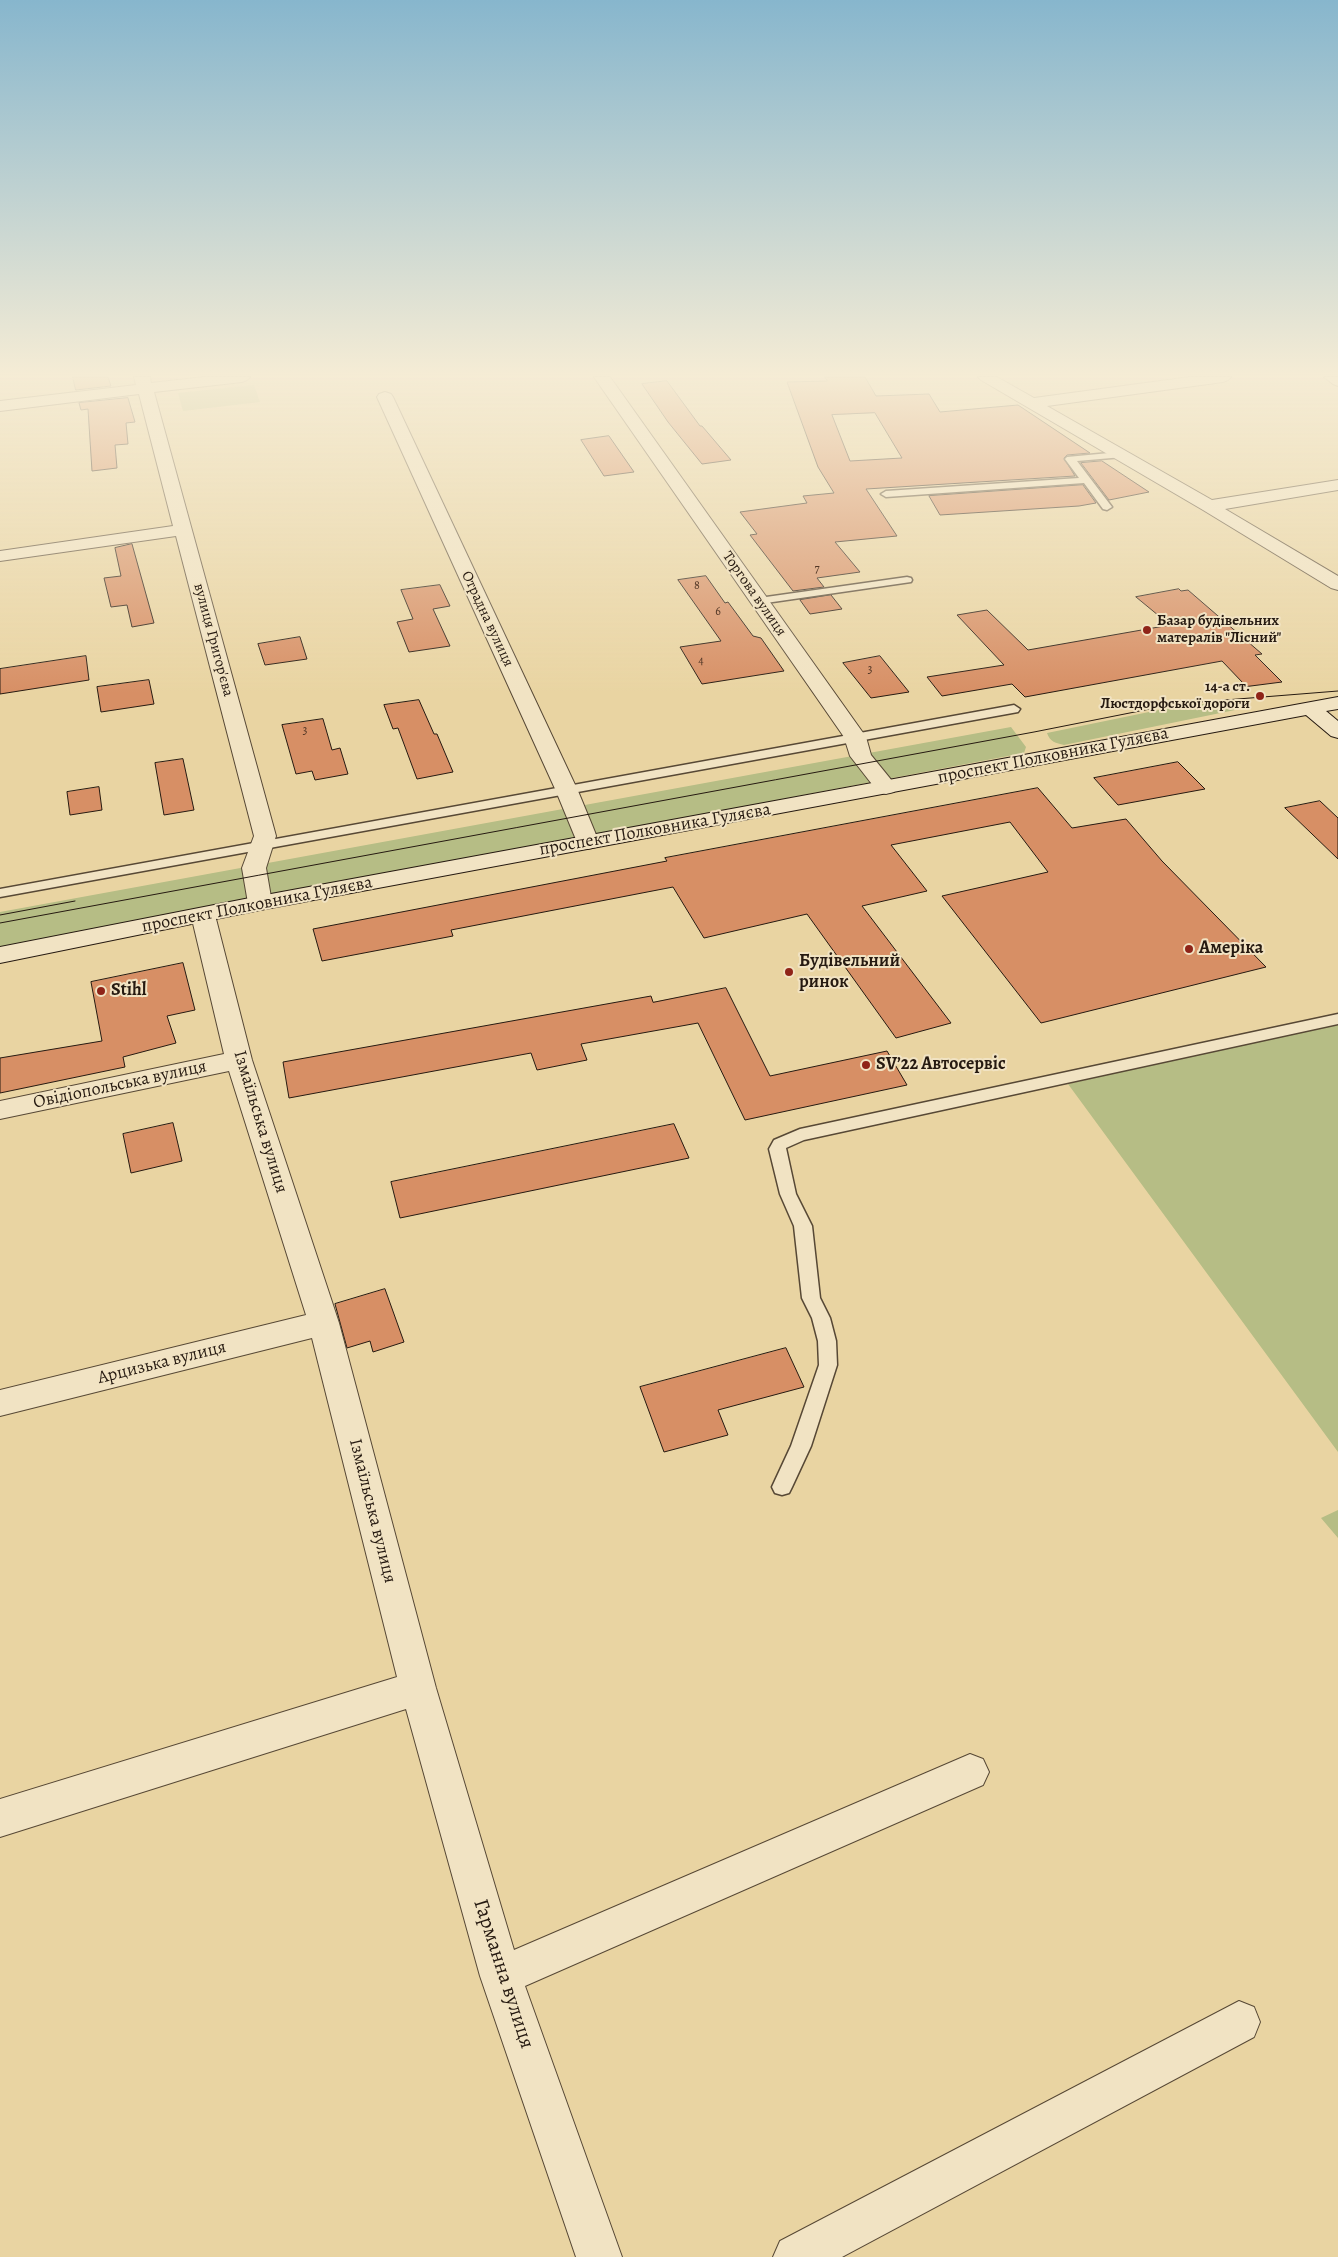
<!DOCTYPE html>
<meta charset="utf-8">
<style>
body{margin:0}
canvas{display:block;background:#e9d4a2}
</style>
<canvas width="1338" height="2257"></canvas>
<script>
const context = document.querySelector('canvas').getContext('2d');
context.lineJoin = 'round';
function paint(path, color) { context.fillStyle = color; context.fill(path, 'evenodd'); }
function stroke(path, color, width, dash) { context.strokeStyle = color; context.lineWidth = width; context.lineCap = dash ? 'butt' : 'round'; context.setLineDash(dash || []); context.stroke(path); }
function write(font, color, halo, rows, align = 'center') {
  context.font = font + ' Alegreya,serif'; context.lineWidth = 4; context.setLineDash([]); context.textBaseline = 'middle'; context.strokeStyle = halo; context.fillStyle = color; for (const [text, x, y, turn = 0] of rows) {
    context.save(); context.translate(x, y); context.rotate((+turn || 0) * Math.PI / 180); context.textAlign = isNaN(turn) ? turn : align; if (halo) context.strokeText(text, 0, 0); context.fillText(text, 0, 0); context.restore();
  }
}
const green = new Path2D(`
 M254,385L260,402L183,411L178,393Z
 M1238,701L1239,707L1235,710L1064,745C1056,743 1050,742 1047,733L1178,706Z
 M1011,727L1026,747L1024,753L0,948V912Z
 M1338,1022V1452L1068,1084Z
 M1338,1510V1538L1321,1518Z`);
const building = new Path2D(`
 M73,377H108L111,386L76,390Z
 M825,377H865L876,396L929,394L940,412L1018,405L1090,453L1067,455L1064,458L1075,476L866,489L897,536L835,542L860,572L817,578L824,587L793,591L750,535L757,534L740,512L807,503L803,496L834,493L818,467L787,382L827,381ZM875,413L902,458L850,461L832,415Z
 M667,381L700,426H702L731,460L702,464L668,422L642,384Z
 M128,398L135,422L126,423L128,444L115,445L117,468L92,471L88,409L81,410L79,403Z
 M609,436L634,472L604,476L581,440Z
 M1102,461L1149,492L1109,500L1081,463Z
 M1083,485L1096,503L1079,506L940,515L929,496Z
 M132,544L154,623L132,627L127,605L111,607L104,578L121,576L115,548Z
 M706,576L725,603L728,602L753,636L761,638L784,671L702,684L680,647L721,641L678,580Z
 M440,585L450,606L433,609L450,646L409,652L397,622L413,619L401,590Z
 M1179,589L1181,591L1188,590L1262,654L1255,655L1282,682L1243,687V683L1222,661L1025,697L1012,684L942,696L927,677L1004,665L957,615L987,610L1028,650L1170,625L1136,597Z
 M831,595L842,609L810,614L800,600Z
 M300,637L307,659L265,665L258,644Z
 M86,656L89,680L0,694V669Z
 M880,656L909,692L871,698L843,663Z
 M149,680L154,704L101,712L97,687Z
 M419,700L434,734H437L453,772L417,779L398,728L393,729L384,705Z
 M323,719L332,750L340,748L348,774L315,780L312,771L296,774L282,725Z
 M183,759L194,810L164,815L155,763Z
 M1178,762L1205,789L1118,805L1094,778Z
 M99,787L102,810L70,815L67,792Z
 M1038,788L1072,828L1126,819L1162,861L1266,967L1041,1023L942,896L1048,872L1010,822L891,845L927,891L862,906L951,1023L896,1038L807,914L704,938L673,887L451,930L453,936L322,961L313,929L667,861L665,858Z
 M1320,801L1338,818V859L1285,808Z
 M183,963L195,1010L167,1016L176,1043L123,1057L125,1067L0,1093V1058L102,1041L91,982Z
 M726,988L770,1076L887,1051L907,1085L745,1120L698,1023L581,1044L587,1060L537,1070L531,1053L289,1098L283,1062L651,996L653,1002Z
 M173,1123L182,1161L131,1173L123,1134Z
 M674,1124L689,1158L400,1218L391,1182Z
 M385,1289L404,1342L373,1352L370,1341L347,1348L335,1304Z
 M786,1348L804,1387L718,1410L728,1435L664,1452L640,1387Z`);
const lane = new Path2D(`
 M1120,452L1123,453V457L1077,461L1112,507L1107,510L1103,509L1084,483L886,497L881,494L886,491L1079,478L1065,459L1067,457Z
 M907,577L911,578L912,580L911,582L759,604L753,601L759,598Z
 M1014,705L1020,709L1018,712L0,897V889Z
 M1338,1014V1024L804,1140L786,1148L796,1194L812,1226L820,1298L830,1318L836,1341L837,1365L811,1446L792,1487L789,1493L782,1495L775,1493L772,1487L791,1446L819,1365L818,1341L812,1318L802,1298L794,1226L780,1194L769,1149L774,1140L800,1129Z`);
const street = new Path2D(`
 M134,377H150L151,383L204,377H250L247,380L242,382L154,392L276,836L266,868L272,903L268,908L260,910L252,908L248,903L242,868L254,836L176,536L0,561V551L173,526L139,394L0,411V401L136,385Z
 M594,377H610L866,737L871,755L897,787L894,792L886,794L878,792L850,756L844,737Z
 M978,377H997L1034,398L1190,377H1231L1228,380L1223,382L1047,406L1212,500L1338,480V490L1225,509L1338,576V590L1331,588L1203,510L981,380Z
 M1324,377H1338V386L1333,384Z
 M385,392L391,394L393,397L578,791L599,842L596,847L588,849L580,847L577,842L556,791L377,397L379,394Z
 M203,908L211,910L215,915L252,1060L339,1323L436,1688L514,1950L970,1754L983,1759L989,1772L983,1785L525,1986L622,2257H576L480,1976L406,1709L0,1837V1799L397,1677L312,1338L0,1416V1390L306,1315L229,1071L0,1119V1101L224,1054L191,915L195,910Z
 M1239,2001L1254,2007L1260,2022L1254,2037L842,2257H773L780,2241Z`);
const secondary = new Path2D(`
 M1338,697V709L1326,711L1338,721V738L1331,736L1306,715L260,910L0,963V947L260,896Z`);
const tram = new Path2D(`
 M0,915L75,901
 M0,923L1034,732L1175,704L1338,691`);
const markers = [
 [1147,630,5,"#8f2418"],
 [1260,696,5,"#8f2418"],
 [1189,949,5,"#8f2418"],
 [789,972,5,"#8f2418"],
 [101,991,5,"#8f2418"],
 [866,1065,5,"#8f2418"]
];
const farNumbernames = [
 ["7",817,569],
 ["8",697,586],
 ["6",718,612],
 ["4",701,661],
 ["3",870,670],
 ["3",305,731]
];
const farStreetnames = [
 ["Торгова вулиця",754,594,55],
 ["Отрадна вулиця",487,619,65],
 ["вулиця Григор'єва",213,640,75]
];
const farPoinames = [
 ["Базар будівельних",1157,621],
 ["матералів \"Лісний\"",1157,638],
 ["14-а ст.",1250,687,"right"],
 ["Люстдорфської дороги",1250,704,"right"]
];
const streetNames = [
 ["проспект Полковника Гуляєва",1053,756,-11],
 ["проспект Полковника Гуляєва",655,830,-10],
 ["проспект Полковника Гуляєва",257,905,-11],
 ["Овідіопольська вулиця",120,1085,-12],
 ["Ізмаїльська вулиця",260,1122,73],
 ["Арцизька вулиця",162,1363,-14],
 ["Ізмаїльська вулиця",372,1511,76]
];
const poiNames = [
 ["Амеріка",1199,949],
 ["Будівельний",799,962],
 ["ринок",799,983],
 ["Stihl",111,991],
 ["SV’22 Автосервіс",876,1065]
];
const nearStreetnames = [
 ["Гарманна вулиця",503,1974,72]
];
paint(green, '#b6bd85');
paint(building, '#d78f65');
stroke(building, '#261a11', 1);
stroke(lane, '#574835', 3);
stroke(street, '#574835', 2);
stroke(secondary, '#261a11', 2);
paint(lane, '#f1e3c3');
paint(street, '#f1e3c3');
paint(secondary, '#f1e3c3');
stroke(tram, '#261a11', 1);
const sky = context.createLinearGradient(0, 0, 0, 693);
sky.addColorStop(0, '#87b6cd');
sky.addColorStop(0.54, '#f5ecd5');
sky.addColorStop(1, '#f5ecd500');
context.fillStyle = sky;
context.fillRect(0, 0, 1338, 693);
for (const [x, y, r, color] of markers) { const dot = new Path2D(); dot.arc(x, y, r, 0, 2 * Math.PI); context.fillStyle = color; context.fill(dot); stroke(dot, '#f1e3c3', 2); }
write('12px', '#523726', null, farNumbernames);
write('15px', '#261a11', '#f1e3c3', farStreetnames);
write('bold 15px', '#261a11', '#f1e3c3', farPoinames, 'left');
write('18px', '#261a11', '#f1e3c3', streetNames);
write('bold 18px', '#261a11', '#f1e3c3', poiNames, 'left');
write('21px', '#261a11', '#f1e3c3', nearStreetnames);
</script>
